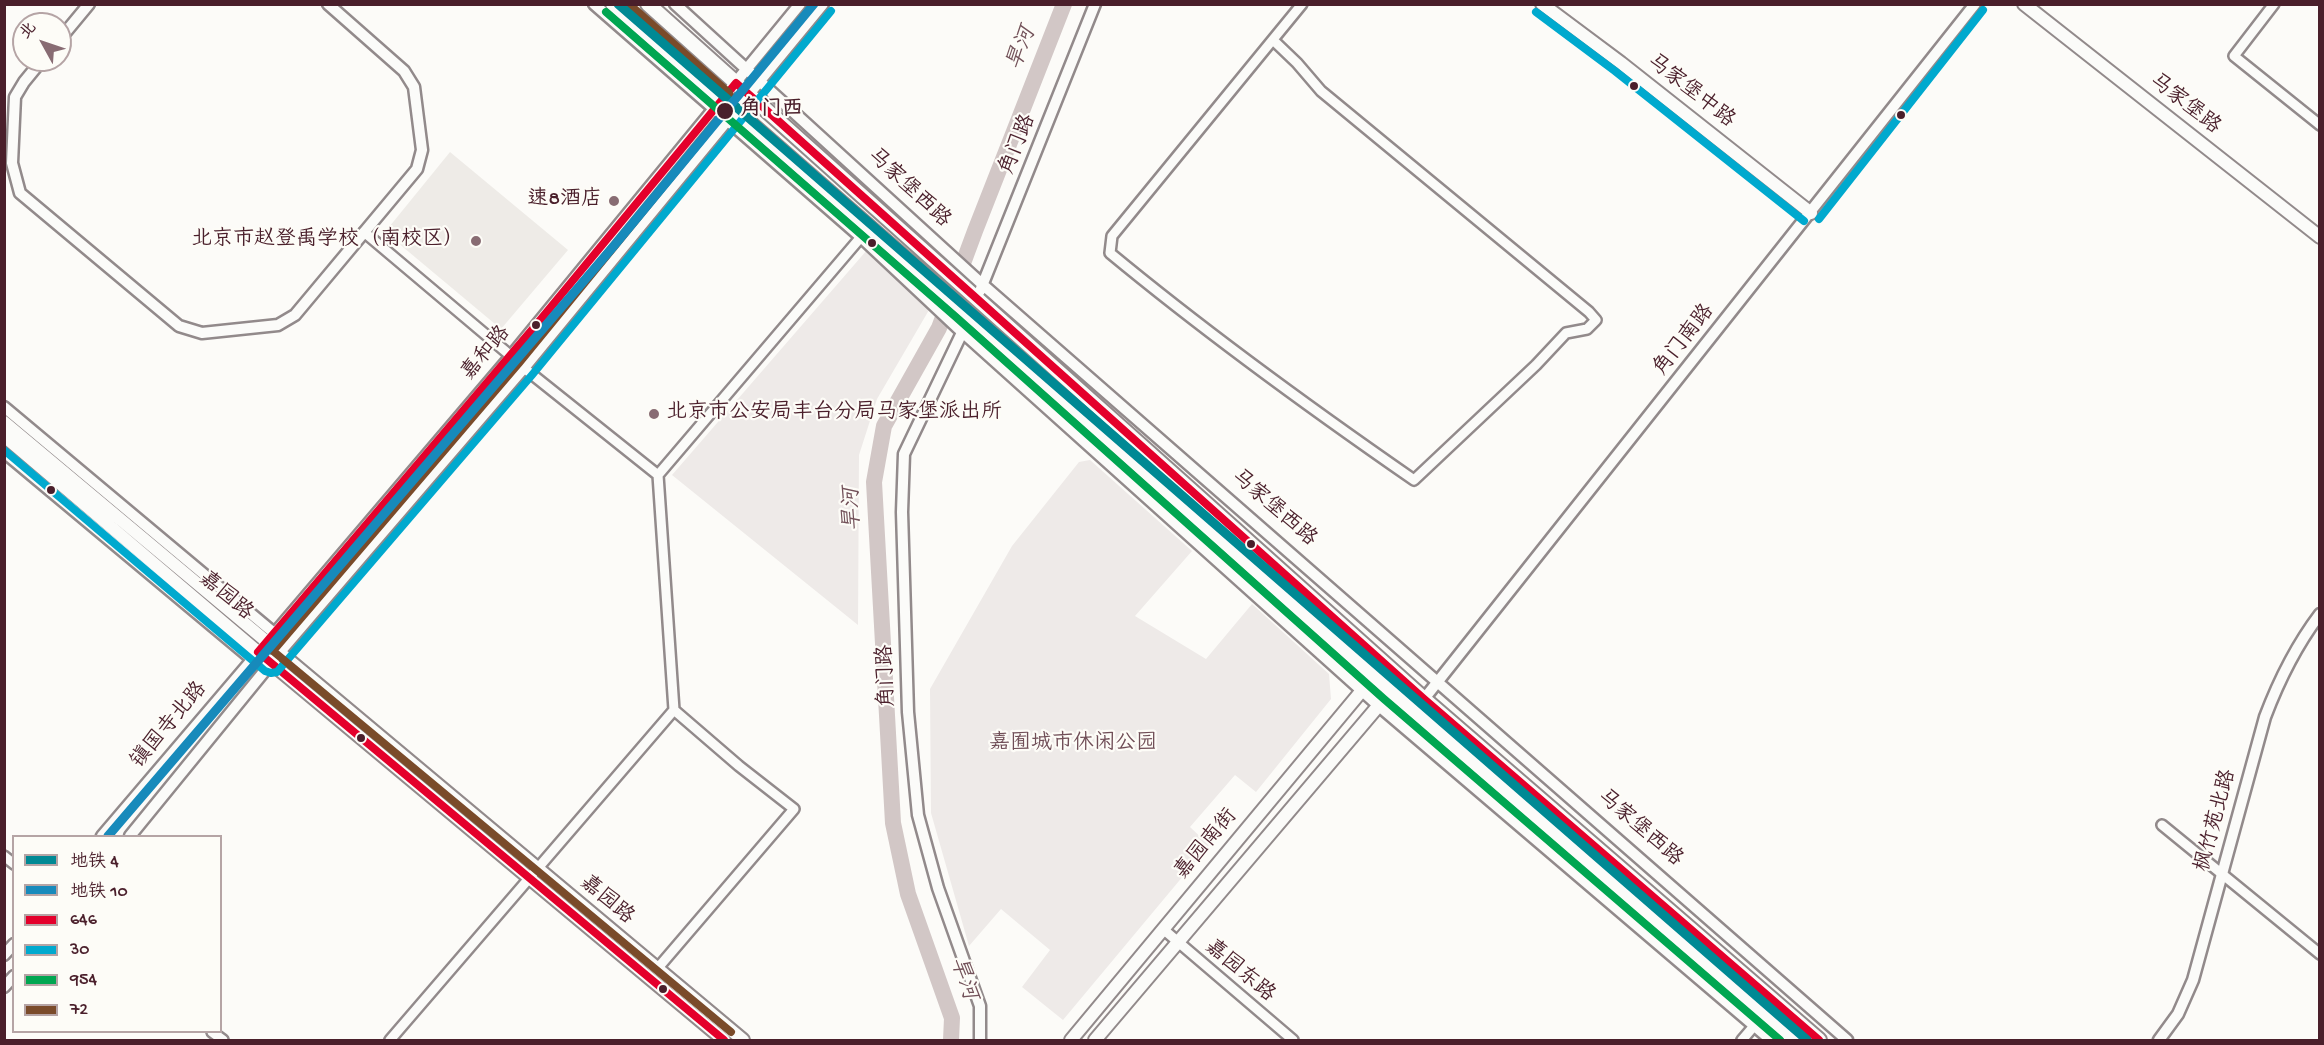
<!DOCTYPE html>
<meta charset="utf-8">
<style>
body{margin:0}
#map{position:relative;width:2324px;height:1045px;overflow:hidden;background:#fcfbf8;font-family:"Gochi Hand","LXGW WenKai TC",sans-serif}
canvas{display:block}
.frame{position:absolute;inset:0;border:6px solid #4a1f2b;pointer-events:none}
.legend{position:absolute;left:12px;top:835px;width:210px;height:198px;box-sizing:border-box;background:#fdfcf7;border:2px solid #b5a4a5;margin:0;padding:8px 10px;list-style:none;font-size:18px;color:#4a1f2b}
.legend li{display:flex;align-items:center;gap:12px;height:30px}
.legend b{width:30px;border:2px solid #b5a4a5}
.north{position:absolute;left:12px;top:12px;width:60px;height:60px;box-sizing:border-box;background:#fdfcf7;border:2px solid #b5a4a5;border-radius:50%;rotate:310deg;font-size:16px;font-weight:700;line-height:24px;text-align:center;color:#4a1f2b}
.north::after{content:'';display:block;margin:auto;width:21px;height:27px;background:#886c73;clip-path:polygon(50% 0,100% 100%,50% 72%,0 100%)}
</style>
<div id="map">
<canvas width="2324" height="1045"></canvas>
<div class="frame"></div>
<ul class="legend">
<li><b style="height:8px;background:#008994"></b>地铁 4</li>
<li><b style="height:8px;background:#178abb"></b>地铁 10</li>
<li><b style="height:8px;background:#e4002b"></b>646</li>
<li><b style="height:8px;background:#00a9ce"></b>30</li>
<li><b style="height:8px;background:#00a651"></b>954</li>
<li><b style="height:8px;background:#7a4b2a"></b>72</li>
</ul>
<div class="north">北</div>
</div>
<script>
const context = document.querySelector('canvas').getContext('2d');
context.lineJoin = 'round';
function paint(path, color) { context.fillStyle = color; context.fill(path, 'evenodd'); }
function stroke(path, color, width, dash) { context.strokeStyle = color; context.lineWidth = width; context.lineCap = dash ? 'butt' : 'round'; context.setLineDash(dash || []); context.stroke(path); }
function write(font, color, halo, rows, align = 'center') {
  context.font = font + ' "Gochi Hand","LXGW WenKai TC",sans-serif'; context.lineWidth = 4.5; context.setLineDash([]); context.textBaseline = 'middle'; context.strokeStyle = halo; context.fillStyle = color; for (const [text, x, y, turn = 0] of rows) {
    context.save(); context.translate(x, y); context.rotate((+turn || 0) * Math.PI / 180); context.textAlign = isNaN(turn) ? turn : align; if (halo) context.strokeText(text, 0, 0); context.fillText(text, 0, 0); context.restore();
  }
}
const built = new Path2D(`
 M450,152L568,250L501,329L385,232Z`);
const green = new Path2D(`
 M867,250L929,310L877,399L859,455L858,625L672,475Z
 M1090,460L1192,551L1135,616L1206,659L1252,604L1329,674L1331,699L1256,792L1235,775L1190,827L1209,845L1063,1020L1022,987L1050,950L1001,909L969,946L931,813L930,689L1012,546L1079,462Z`);
const river = new Path2D(`
 M951,1040L952,1018L908,894L893,823L874,482L884,426L939,328L975,231L1064,4`);
const minor = new Path2D(`
 M2274,4L2234,56L2320,125
 M1273,40L1297,63L1321,91L1589,312L1596,320L1587,329L1566,333L1536,365L1414,480C1310,408 1208,334 1110,253L1112,236L1302,4
 M364,232L511,356
 M524,368L658,475
 M2162,825L2320,954
 M4,856L14,864
 M1163,929L1293,1040
 M657,969L794,809L739,766L674,710
 M212,1032L223,1040
 M390,1040L674,710L658,475L861,237
 M1742,1040L1754,1026`);
const tertiary = new Path2D(`
 M594,4L861,237L959,329L1379,706L1771,1040
 M675,4L982,284L1847,1040
 M60,39L89,4
 M42,60L24,82L15,97L12,163L20,193L179,326L202,333L278,325L295,315L417,169L422,150L414,87L404,71L328,4
 M980,291L1095,4
 M970,316L904,454L902,512L908,712L918,815L938,888L980,1006V1040
 M4,407L274,633L276,638
 M4,452L252,659
 M1424,699L1975,4
 M102,836L511,356L800,4
 M130,836L280,652L524,368L823,4
 M4,955L14,944
 M4,987L14,976
 M2159,1040L2178,1014L2193,980L2265,717C2279,680 2295,647 2320,614`);
const secondary = new Path2D(`
 M1542,4L1621,63L1811,213
 M2024,4L2320,237
 M4,422L743,1040
 M4,436L258,652L724,1040
 M1071,1040L1374,676
 M1095,1040L1391,691`);
const primary = new Path2D(`
 M613,4L964,310L1391,691L1796,1040
 M648,4L1424,699L1819,1040`);
const bus1 = new Path2D(`
 M724,1040L258,652L536,325L736,83L1424,699L1819,1040`);
const bus2 = new Path2D(`
 M1536,12L1615,71L1804,221
 M1819,219L1983,10
 M4,450L265,671L271,673L277,672L532,375L831,11`);
const bus3 = new Path2D(`
 M606,12L957,318L1384,699L1780,1040`);
const bus4 = new Path2D(`
 M629,4L729,93L731,99L730,105L519,363L273,651L731,1032`);
const metro1 = new Path2D(`
 M618,4L1807,1040`);
const metro2 = new Path2D(`
 M108,836L613,247L814,4`);
const markers = [
 [1634,86,5,"#4a1f2b"],
 [725,111,9,"#4a1f2b"],
 [1901,115,5,"#4a1f2b"],
 [614,201,6,"#886c73"],
 [476,241,6,"#886c73"],
 [872,243,5,"#4a1f2b"],
 [536,325,5,"#4a1f2b"],
 [654,414,6,"#886c73"],
 [51,490,5,"#4a1f2b"],
 [1251,544,5,"#4a1f2b"],
 [361,738,5,"#4a1f2b"],
 [663,989,5,"#4a1f2b"]
];
const streetNames = [
 ["马家堡中路",1690,92,38],
 ["马家堡路",2184,105,38],
 ["角门路",1019,145,-68],
 ["马家堡西路",908,189,43],
 ["角门南路",1685,341,-52],
 ["嘉和路",487,354,-50],
 ["马家堡西路",1273,509,41],
 ["嘉园路",225,597,40],
 ["角门路",888,676,-92],
 ["镇国寺北路",170,726,-50],
 ["枫竹苑北路",2217,821,-75],
 ["马家堡西路",1639,829,41],
 ["嘉园南街",1207,845,-50],
 ["嘉园路",606,901,40],
 ["嘉园东路",1239,972,40]
];
const stopNames = [
 ["角门西",740,111]
];
const poiNames = [
 ["速8酒店",602,201],
 ["北京市赵登禹学校（南校区）",464,241],
 ["北京市公安局丰台分局马家堡派出所",666,414,"left"]
];
const parkNames = [
 ["嘉囿城市休闲公园",1073,745]
];
const waterNames = [
 ["旱河",1023,49,-69],
 ["旱河",854,509,-92],
 ["旱河",962,979,71]
];
paint(built, '#eeebe7');
paint(green, '#eeeae8');
stroke(river, '#d2c7c6', 16);
stroke(minor, '#928a8b', 14);
stroke(tertiary, '#928a8b', 15);
stroke(secondary, '#928a8b', 16);
stroke(primary, '#928a8b', 18);
stroke(minor, '#fbfbf9', 9);
stroke(tertiary, '#fbfbf9', 10);
stroke(secondary, '#fbfbf9', 12);
stroke(primary, '#fbfbf9', 14);
stroke(bus1, '#e4002b', 8);
stroke(bus2, '#00a9ce', 8);
stroke(bus3, '#00a651', 8);
stroke(bus4, '#7a4b2a', 8);
stroke(metro1, '#008994', 9);
stroke(metro2, '#178abb', 9);
for (const [x, y, r, color] of markers) { const dot = new Path2D(); dot.arc(x, y, r, 0, 2 * Math.PI); context.fillStyle = color; context.fill(dot); stroke(dot, '#fdfcf7', 2); }
write('21px', '#4a1f2b', '#fdfcf7', streetNames);
write('bold 21px', '#4a1f2b', '#fdfcf7', stopNames, 'left');
write('21px', '#4a1f2b', '#fdfcf7', poiNames, 'right');
write('21px', '#704e57', '#fdfcf7', parkNames);
write('italic 22px', '#73525a', '#fdfcf7', waterNames);
</script>
